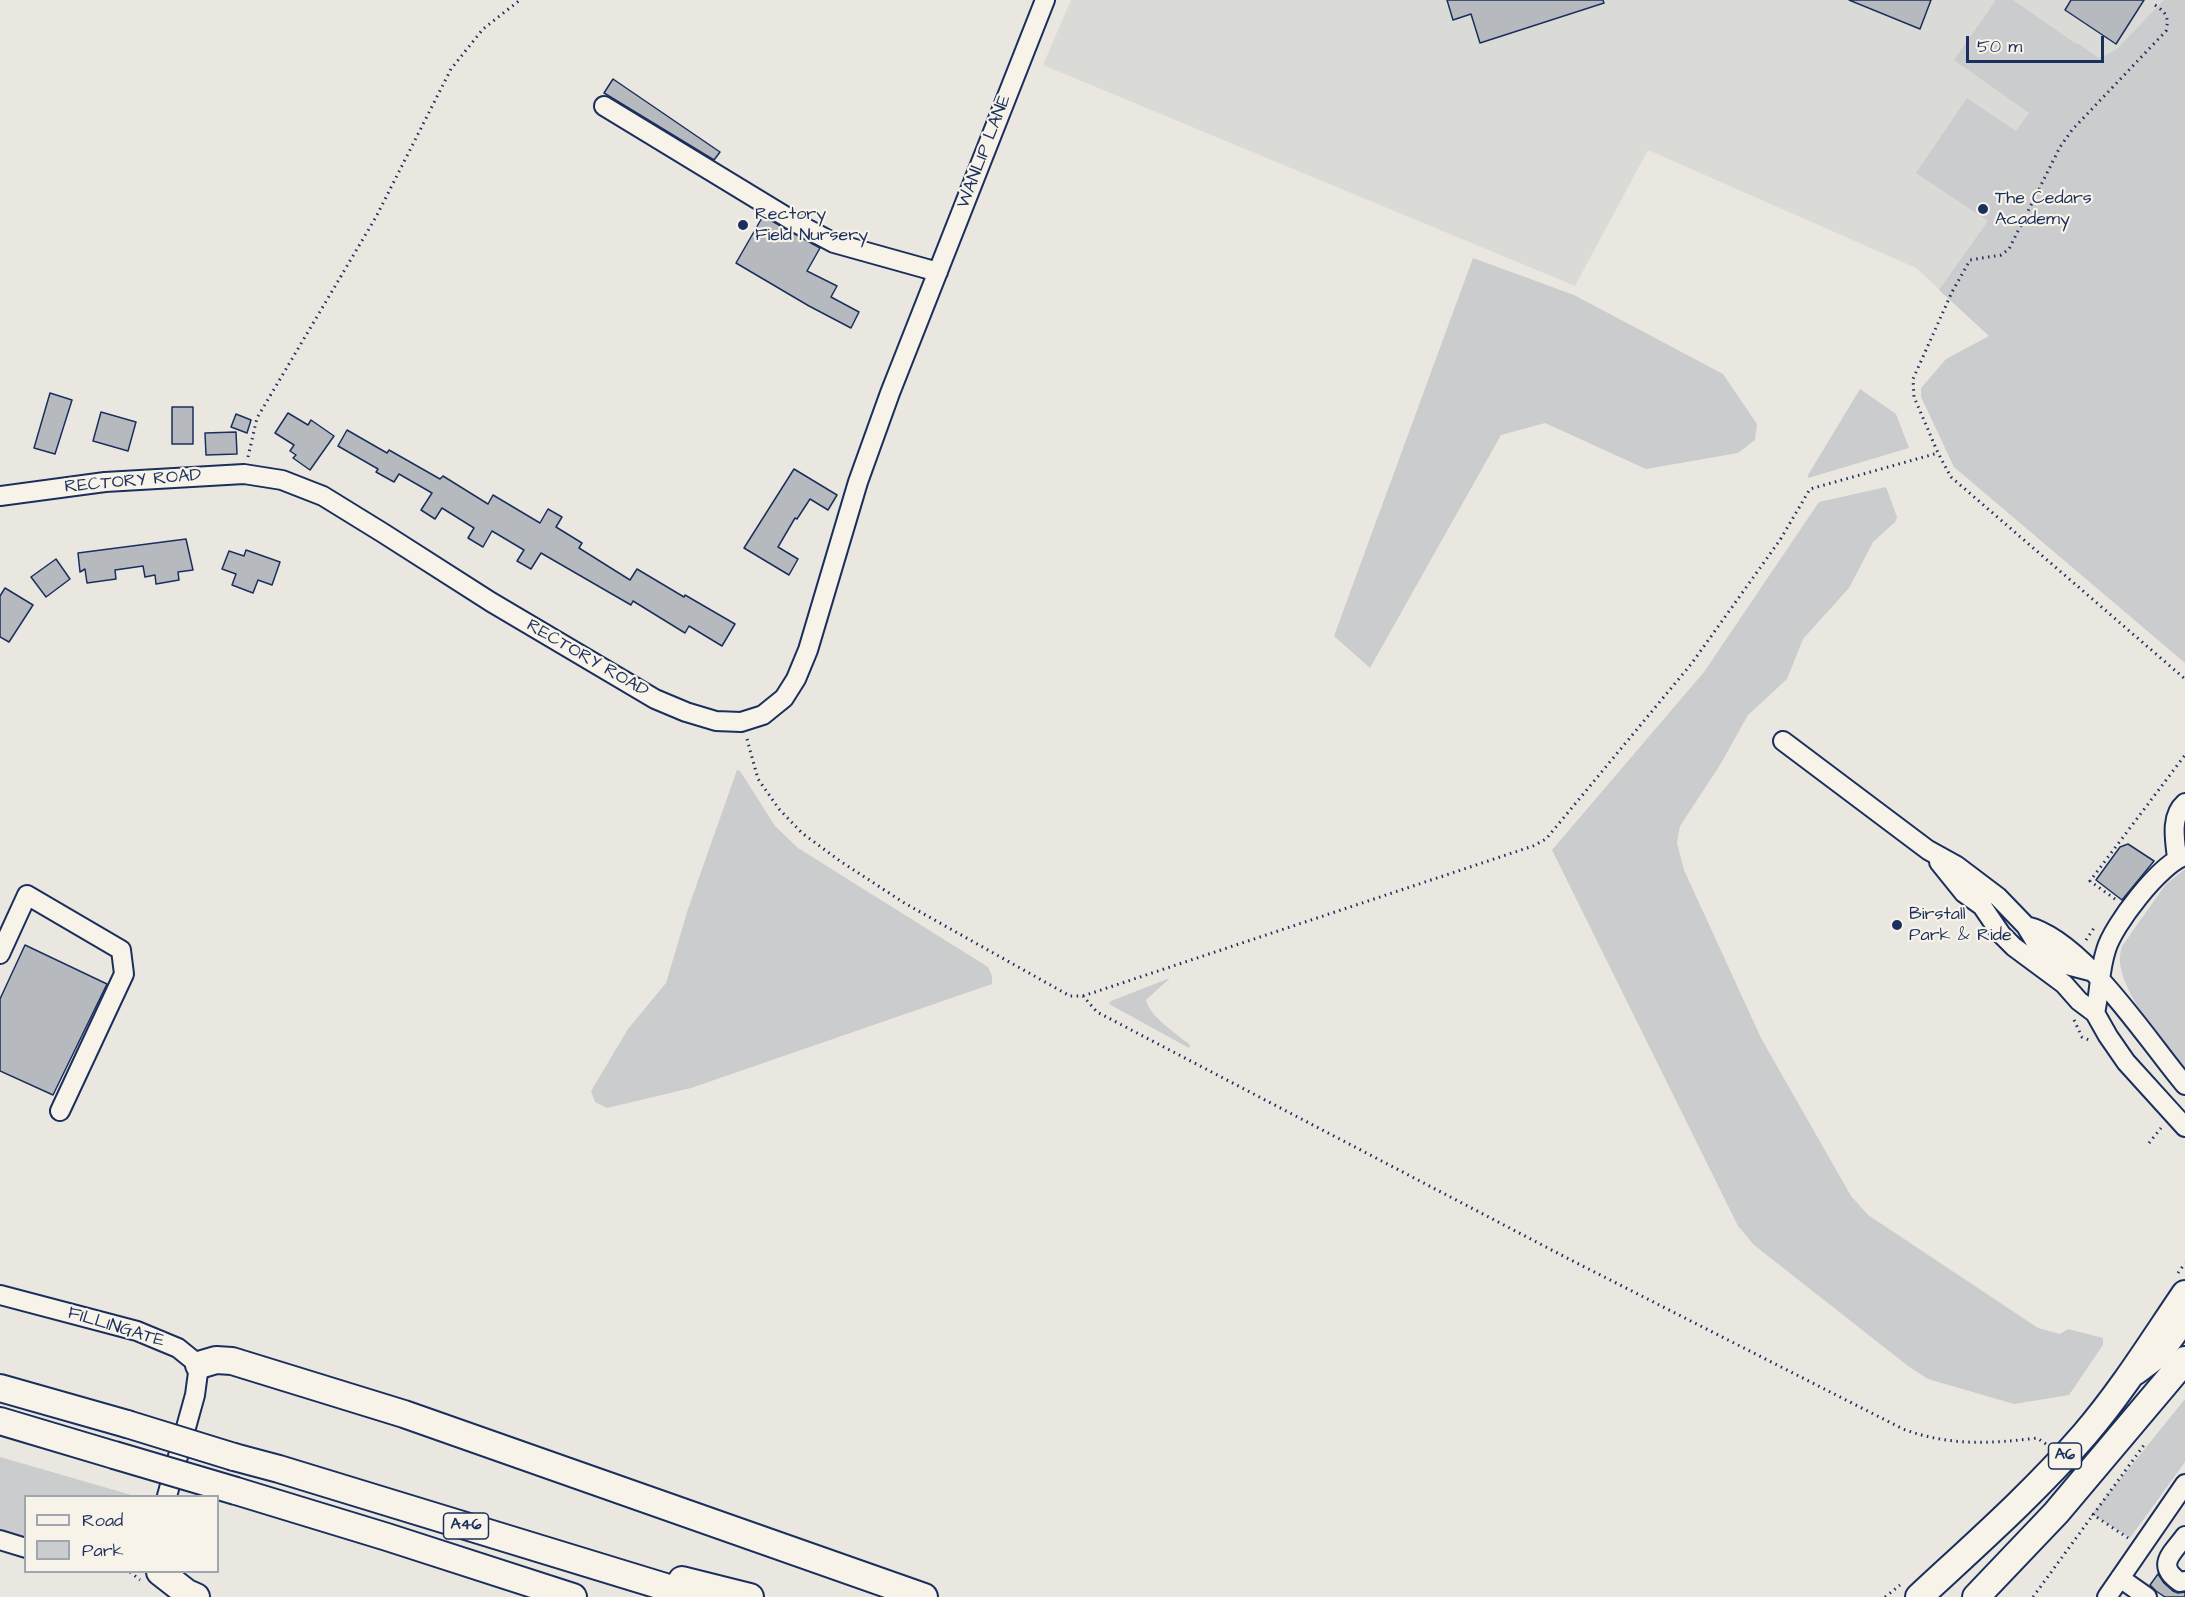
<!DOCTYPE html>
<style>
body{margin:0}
#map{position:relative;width:2185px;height:1597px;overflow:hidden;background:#eae7e0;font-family:"Architects Daughter",sans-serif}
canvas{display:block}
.legend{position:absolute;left:24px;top:1495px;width:195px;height:78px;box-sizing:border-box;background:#f7f3e8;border:2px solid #9fa5b1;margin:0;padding:8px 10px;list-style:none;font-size:18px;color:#1b2f5e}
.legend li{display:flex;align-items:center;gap:12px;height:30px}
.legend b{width:30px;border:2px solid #9fa5b1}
.scale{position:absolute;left:1966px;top:36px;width:138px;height:27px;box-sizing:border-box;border:3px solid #1b2f5e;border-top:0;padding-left:8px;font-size:18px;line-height:21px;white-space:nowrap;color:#1b2f5e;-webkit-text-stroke:4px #f7f3e8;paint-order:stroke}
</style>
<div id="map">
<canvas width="2185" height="1597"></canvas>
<ul class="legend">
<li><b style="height:8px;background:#f7f3e8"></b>Road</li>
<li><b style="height:16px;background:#cbcccd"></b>Park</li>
</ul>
<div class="scale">50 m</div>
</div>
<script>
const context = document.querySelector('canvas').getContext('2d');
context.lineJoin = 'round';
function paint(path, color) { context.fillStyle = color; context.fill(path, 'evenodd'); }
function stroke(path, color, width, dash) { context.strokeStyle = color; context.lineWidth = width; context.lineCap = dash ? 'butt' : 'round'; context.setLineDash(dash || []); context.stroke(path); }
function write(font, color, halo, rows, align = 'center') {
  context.font = font + ' "Architects Daughter",sans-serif'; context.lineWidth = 4.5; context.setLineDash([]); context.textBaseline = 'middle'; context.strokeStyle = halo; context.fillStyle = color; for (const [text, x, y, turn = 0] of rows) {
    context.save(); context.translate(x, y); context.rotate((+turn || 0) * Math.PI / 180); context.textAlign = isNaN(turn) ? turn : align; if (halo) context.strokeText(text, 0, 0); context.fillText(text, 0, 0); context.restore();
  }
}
const built = new Path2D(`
 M1071,0H2185V516L1916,268L1648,150L1575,286L1043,65Z`);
const green = new Path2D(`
 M1996,0H2013L2076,44L2077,43L2099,58L2116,50L2164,0H2185V663L1954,467L1921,397V388L1946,359L1989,336L1939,290L1988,221L1916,173L1967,98L2016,131L2029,113L1954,60Z
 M1473,258L1574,295L1723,374L1757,424L1755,440L1738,453L1646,469L1545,423L1501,435L1370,668L1334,636Z
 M1860,389L1896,414L1909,448L1808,478V475Z
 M1886,487L1897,517L1895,522L1873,542L1849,588L1803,639L1787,679L1748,715L1720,765L1680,826L1677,843L1684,870L1761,1038L1851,1196L1868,1215L2038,1328L2060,1334L2068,1329L2103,1338V1345L2069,1395L2014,1404L1928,1379L1908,1366L1754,1245L1738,1226L1552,850L1704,672L1819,502Z
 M737,770L740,771L775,826L798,848L988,967L992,976V984L691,1088L607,1108L595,1102L591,1091L628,1029L666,983L688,909Z
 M2185,869V1071C2164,1045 2128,1001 2121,969C2119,961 2120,953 2122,946L2166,884Z
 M1170,978L1146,1000C1149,1016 1177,1034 1190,1045L1189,1048L1109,1004L1111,1001Z
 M2185,1399V1462L2130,1538L2092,1514Z
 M0,1457L135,1496H26L25,1548L0,1540Z`);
const building = new Path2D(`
 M1447,0H1603L1604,3L1480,43L1471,14L1453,20Z
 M1849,0H1931L1920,29Z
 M2071,0H2144L2116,44L2065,10Z
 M613,79L720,152L714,160L604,93Z
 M763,216L820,248L807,271L837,286L831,297L859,312L851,328L809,306L736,263Z
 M50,393L72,400L55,454L34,448Z
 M172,407H193V444H172Z
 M101,412L136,422L128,451L93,441Z
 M288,413L308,425L311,420L334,436L310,470L293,458L296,455L290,451L294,445L275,433Z
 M236,414L251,420L247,433L231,427Z
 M347,430L387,453L389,450L440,479L443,476L488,504L493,495L540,523L548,509L562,517L556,527L582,543L579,548L630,580L637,569L684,597L685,595L735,624L722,646L689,626L685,633L633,601L631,605L541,553L531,569L517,561L524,550L492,531L483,547L468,538L474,528L442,508L435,519L421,510L432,493L399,474L394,482L376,472L378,469L338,446Z
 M236,432L237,454L206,455L205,433Z
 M794,469L837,495L828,510L810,499L797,519L795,518L778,547L798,559L789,575L744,548Z
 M186,539L193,570L178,572L179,580L156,584L155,575L145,577L143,566L115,570L116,579L87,583L85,569L80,572L78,553Z
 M246,550L280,562L272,585L258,580L253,593L232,585L236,574L222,569L229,551L244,556Z
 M56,559L70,579L46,597L31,577Z
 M5,588L33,605L9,642L0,637V596Z
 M2128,844L2154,861L2122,900L2096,880L2120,847Z
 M25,945L107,984L53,1095L0,1071V999Z
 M2158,1574L2164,1583L2173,1591L2178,1593L2185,1592V1597H2165L2156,1591L2150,1585Z`);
const path = new Path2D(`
 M2155,5C2167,13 2169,18 2166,31L2072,130L2060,147L2009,249L2001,255L1970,260L1952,292L1913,379L1914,397L1938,453L1951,477L2185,679
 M248,457L257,418L376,217L451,69L483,29L520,0
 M747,739L758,779L779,809L802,833L840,861L906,904L1070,996H1083L1097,1012L1567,1258L1903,1429C1949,1446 1989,1444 2037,1438L2046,1444
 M2115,899L2090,881L2185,755
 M2086,940L2094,928
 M1083,996L1533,846L1546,839L1692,663L1780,540L1810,489L1938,453
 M2074,1020L2082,1037L2089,1040
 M2149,1143L2161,1128
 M2178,1273L2185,1263
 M2092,1514L2128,1538
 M130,1572L140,1580
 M1885,1597L1900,1585
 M2033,1597L2144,1445`);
const minor = new Path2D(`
 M604,106L798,224L834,243L938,272
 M0,496L105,482L244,474L282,480L323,496L383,533L491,602L655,699L686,712L716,721L741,722L763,715L784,698L796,679L808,650L858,482L890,393L1045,0
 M1783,741L1928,850L1957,866L1998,897L2026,926L2035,941L2067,965L2090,971
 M2177,858C2175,840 2170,816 2185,803
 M1939,862L1964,893L1982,906L2001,934L2014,947L2064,984L2079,1001L2095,1013L2108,1036L2126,1062L2185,1127
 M2026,926C2083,939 2147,1040 2185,1085
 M0,954L27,895L121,950L124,974L60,1111
 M2095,1013C2100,991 2099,972 2106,950C2113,925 2161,863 2185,856
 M0,1295L137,1331L178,1348L199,1365L195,1395L167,1496
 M2137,1375L2161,1357L2185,1324
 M2185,1536C2172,1554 2155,1565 2180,1582L2185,1581
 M0,1540L26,1548
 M2120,1578L2147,1597
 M2107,1597L2185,1484`);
const highway = new Path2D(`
 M199,1365L216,1360L232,1361L404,1414L924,1597
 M0,1388L127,1424
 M0,1421L114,1455
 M234,1457L279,1469L698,1597
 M236,1491L387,1537L573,1597
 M160,1572L187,1593L196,1597
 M682,1580L750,1597
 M1919,1597C1976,1544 2034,1493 2085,1434C2122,1391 2153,1341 2185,1294
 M1976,1597L2056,1513L2185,1360`);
const highwayBridge = new Path2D(`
 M127,1424L234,1457
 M114,1455L236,1491`);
const markers = [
 [1983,209,6,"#1b2f5e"],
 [743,225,6,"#1b2f5e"],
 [1897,925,6,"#1b2f5e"]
];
const shields = [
 [2065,1456,33],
 [466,1526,45]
];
const shieldNames = [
 ["A6",2065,1456],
 ["A46",466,1526]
];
const streetNames = [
 ["WANLIP LANE",985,152,-69],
 ["RECTORY ROAD",133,482,-5],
 ["RECTORY ROAD",587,659,30],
 ["FILLINGATE",116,1328,17]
];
const poiNames = [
 ["The Cedars",1995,199],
 ["Academy",1995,220],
 ["Rectory",755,215],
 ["Field Nursery",755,236],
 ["Birstall",1909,915],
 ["Park & Ride",1909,936]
];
paint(built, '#dadad6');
paint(green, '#cbcccd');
paint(building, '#b6babf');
stroke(building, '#1b2f5e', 1.5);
stroke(minor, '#1b2f5e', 22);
stroke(highway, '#1b2f5e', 30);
stroke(path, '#1b2f5e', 3, [1.5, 4.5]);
stroke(minor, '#f7f3e8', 18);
stroke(highway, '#f7f3e8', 26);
stroke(highwayBridge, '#1b2f5e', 30, []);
stroke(highwayBridge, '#f7f3e8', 26);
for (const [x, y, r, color] of markers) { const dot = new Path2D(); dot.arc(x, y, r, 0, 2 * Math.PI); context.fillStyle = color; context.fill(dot); stroke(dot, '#f7f3e8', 2); }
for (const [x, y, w] of shields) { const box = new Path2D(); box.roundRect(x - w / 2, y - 13, w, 26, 4.5); context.fillStyle = '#f7f3e8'; context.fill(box); stroke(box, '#1b2f5e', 1.5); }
write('bold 16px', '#1b2f5e', null, shieldNames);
write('18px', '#1b2f5e', '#f7f3e8', streetNames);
write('18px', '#1b2f5e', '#f7f3e8', poiNames, 'left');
</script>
